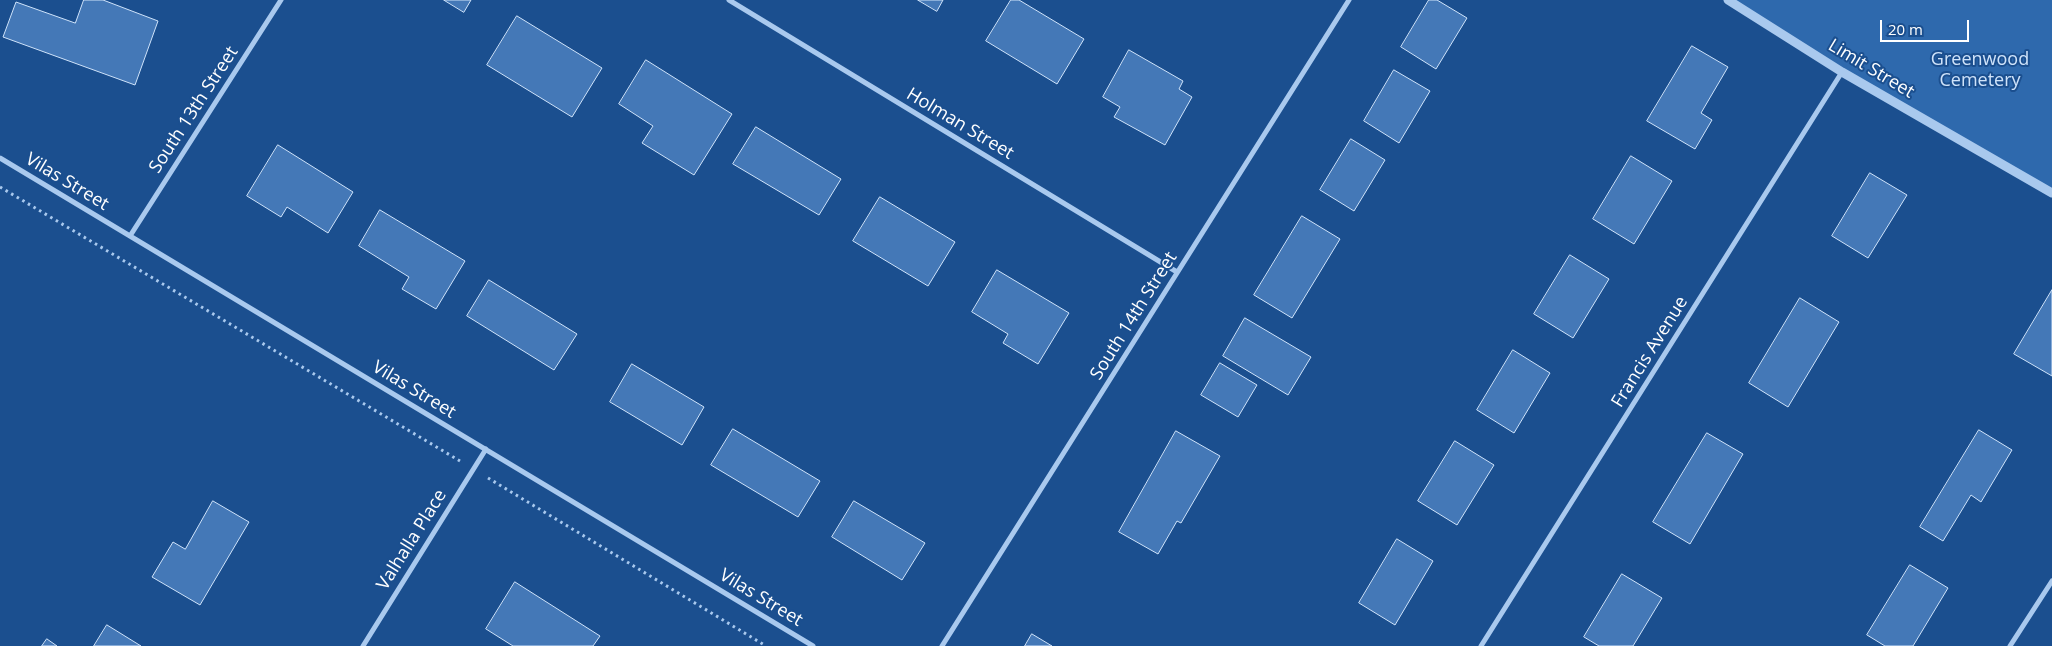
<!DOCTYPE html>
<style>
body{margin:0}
#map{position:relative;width:2052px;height:646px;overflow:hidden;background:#1b4f8f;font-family:"Open Sans",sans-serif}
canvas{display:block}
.scale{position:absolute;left:1880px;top:20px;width:89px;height:22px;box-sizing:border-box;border:2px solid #fff;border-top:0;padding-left:6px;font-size:15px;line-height:18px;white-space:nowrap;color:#fff;-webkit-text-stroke:4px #1b4f8f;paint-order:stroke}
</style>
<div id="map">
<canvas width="2052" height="646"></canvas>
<div class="scale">20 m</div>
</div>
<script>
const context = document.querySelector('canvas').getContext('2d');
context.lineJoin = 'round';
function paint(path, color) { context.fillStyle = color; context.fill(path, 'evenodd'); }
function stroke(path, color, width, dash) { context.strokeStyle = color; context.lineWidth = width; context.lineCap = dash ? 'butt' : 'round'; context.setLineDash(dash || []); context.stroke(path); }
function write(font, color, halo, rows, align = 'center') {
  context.font = font + ' "Open Sans",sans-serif'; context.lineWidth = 4; context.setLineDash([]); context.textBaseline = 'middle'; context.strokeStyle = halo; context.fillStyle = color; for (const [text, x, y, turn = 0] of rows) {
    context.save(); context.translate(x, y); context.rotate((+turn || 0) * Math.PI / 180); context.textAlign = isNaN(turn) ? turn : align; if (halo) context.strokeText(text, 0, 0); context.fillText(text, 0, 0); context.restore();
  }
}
const green = new Path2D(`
 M1728,0H2052V193Z`);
const building = new Path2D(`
 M84,0H103L158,21L135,85L3,37L16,2L75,23Z
 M444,0H471L464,12Z
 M918,0H943L937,11Z
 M1011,0H1019L1084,39L1057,84L986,41Z
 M1429,0H1437L1467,18L1436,69L1401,47Z
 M517,16L602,68L572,117L487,65Z
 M1692,46L1728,67L1701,113L1712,120L1695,149L1647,121Z
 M1129,50L1183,81L1179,89L1192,97L1165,145L1114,117L1120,107L1103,97Z
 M646,60L732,114L694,175L642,143L653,126L619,104Z
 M1394,70L1430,91L1399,143L1364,121Z
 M756,127L841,179L819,215L733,164Z
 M1351,139L1385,160L1354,211L1320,190Z
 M278,145L353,192L328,233L287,207L281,217L247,196Z
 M1631,156L1672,181L1634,244L1593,219Z
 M1870,173L1907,195L1868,258L1832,236Z
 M880,197L955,242L928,286L853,241Z
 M380,210L465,261L436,309L402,289L409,277L359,246Z
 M1302,216L1340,239L1292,318L1254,295Z
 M1570,255L1609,279L1573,338L1534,314Z
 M997,270L1069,313L1038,364L1003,343L1008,334L972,312Z
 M489,280L577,334L554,370L467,316Z
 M2052,290V376L2014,354Z
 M1800,298L1839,322L1788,407L1749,383Z
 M1245,318L1311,357L1288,395L1223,356Z
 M1513,350L1550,373L1514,433L1477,410Z
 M1220,363L1257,385L1238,417L1201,395Z
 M632,364L704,407L682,445L610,402Z
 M733,429L820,481L798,517L711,465Z
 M1979,430L2012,450L1981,502L1971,495L1943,541L1920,527Z
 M1176,431L1220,456L1181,523L1177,521L1158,554L1119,532Z
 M1707,433L1743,454L1690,544L1653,522Z
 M1455,441L1494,465L1457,525L1418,501Z
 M213,501L249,522L200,605L152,577L173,542L185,549Z
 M854,501L925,543L902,580L832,537Z
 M1397,539L1433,561L1395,625L1359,603Z
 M1910,565L1948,588L1913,646H1885L1867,635Z
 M1622,574L1662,598L1633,646H1599L1584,637Z
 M515,582L600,636L593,646H513L486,629Z
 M107,625L141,646H94Z
 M1032,634L1052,646H1025Z
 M47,639L57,646H42Z`);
const path = new Path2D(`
 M0,187L460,461
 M488,478L766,646`);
const minor = new Path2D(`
 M729,0L1177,272
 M0,158L813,646
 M130,236L281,0
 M363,646L486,449
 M942,646L1349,0
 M1481,646L1842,72
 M2010,646L2052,581`);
const tertiary = new Path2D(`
 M1728,0L1842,72L2052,193`);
const parkNames = [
 ["Greenwood",1980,60],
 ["Cemetery",1980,81]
];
const streetNames = [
 ["Limit Street",1871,69,31],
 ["South 13th Street",194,110,-57],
 ["Holman Street",960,124,31],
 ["Vilas Street",67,182,31],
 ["South 14th Street",1134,316,-58],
 ["Francis Avenue",1650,352,-58],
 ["Vilas Street",414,390,31],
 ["Valhalla Place",412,540,-58],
 ["Vilas Street",761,598,31]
];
paint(green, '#2e69ad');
paint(building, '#4478b7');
stroke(building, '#cfe3fa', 1);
stroke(path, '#a9c9ee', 3, [2.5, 4]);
stroke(minor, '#a9c9ee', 5);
stroke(tertiary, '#a9c9ee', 9);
write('18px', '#cfe3fa', '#1b4f8f', parkNames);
write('18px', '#fff', '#1b4f8f', streetNames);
</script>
